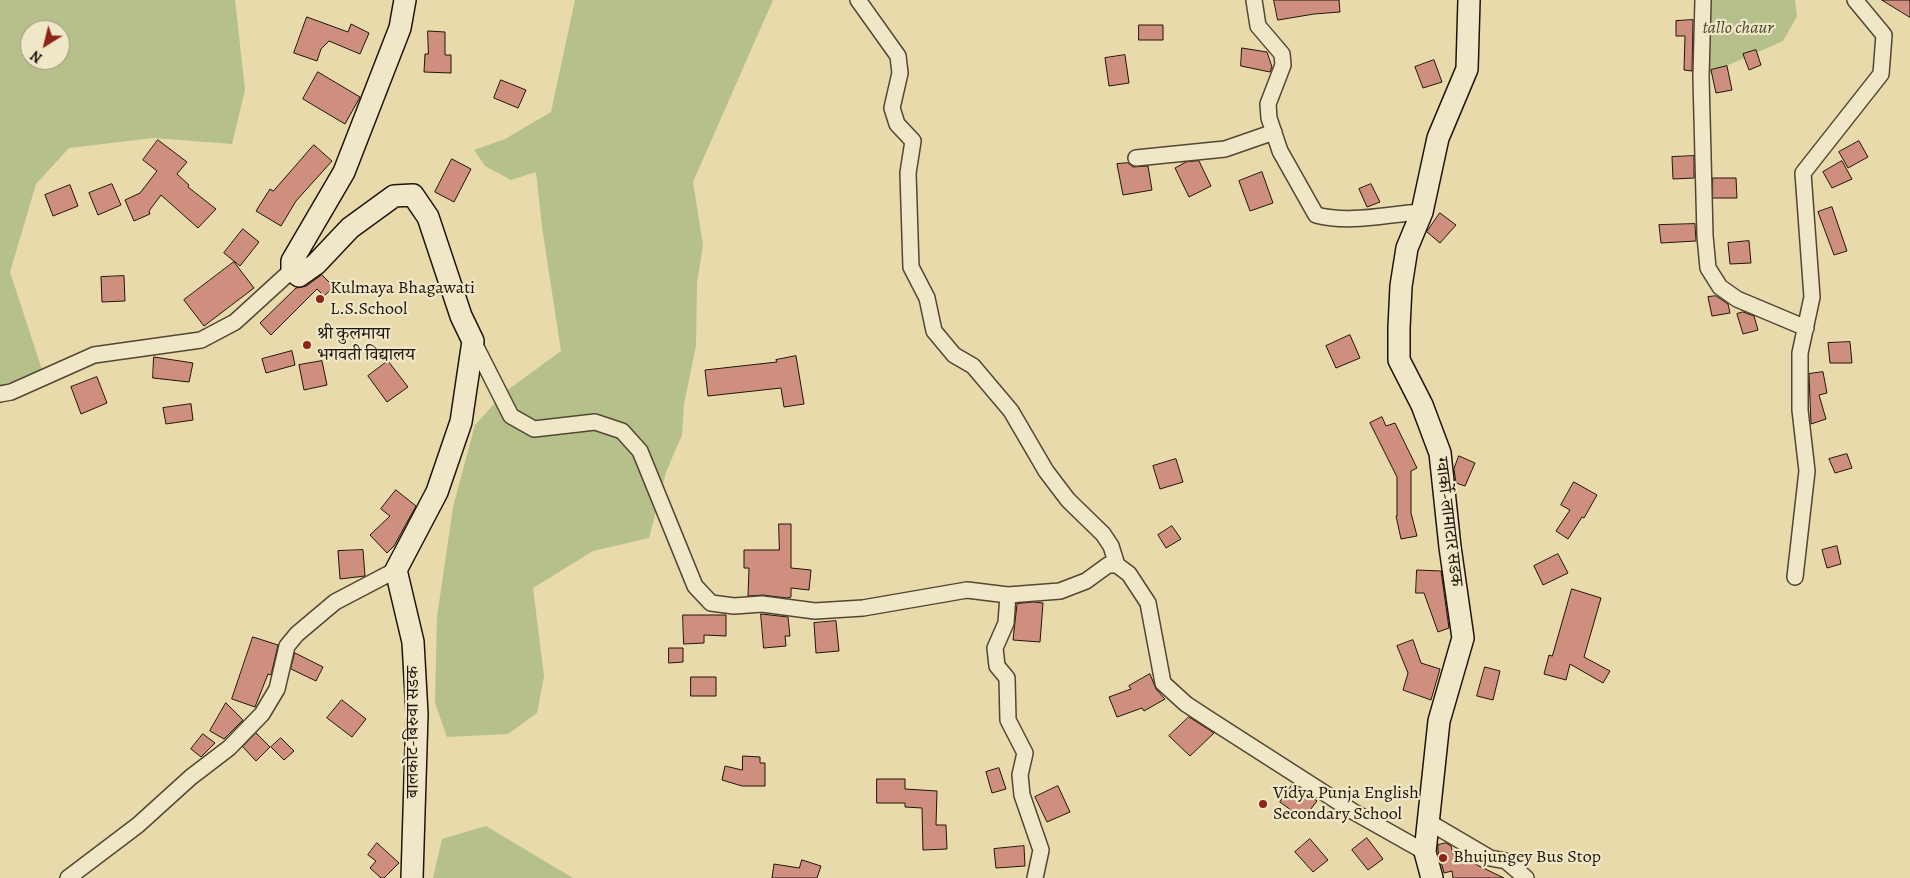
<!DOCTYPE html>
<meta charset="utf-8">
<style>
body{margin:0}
#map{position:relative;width:1910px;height:878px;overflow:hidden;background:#e8daab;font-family:Alegreya,serif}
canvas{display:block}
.north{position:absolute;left:20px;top:20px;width:50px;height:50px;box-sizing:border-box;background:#f0e7c8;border:1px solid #9d937c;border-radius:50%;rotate:216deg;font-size:14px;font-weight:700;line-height:20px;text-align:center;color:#21150b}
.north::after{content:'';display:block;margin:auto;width:18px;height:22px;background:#8f2418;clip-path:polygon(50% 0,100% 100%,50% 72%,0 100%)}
</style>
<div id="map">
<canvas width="1910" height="878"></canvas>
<div class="north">N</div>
</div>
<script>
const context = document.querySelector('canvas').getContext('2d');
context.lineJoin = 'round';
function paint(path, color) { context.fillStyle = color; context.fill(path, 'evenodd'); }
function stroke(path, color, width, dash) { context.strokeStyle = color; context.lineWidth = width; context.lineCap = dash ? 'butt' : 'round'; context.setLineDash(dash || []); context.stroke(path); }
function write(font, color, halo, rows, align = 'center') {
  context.font = font + ' Alegreya,"Noto Serif Devanagari",serif'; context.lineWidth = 4.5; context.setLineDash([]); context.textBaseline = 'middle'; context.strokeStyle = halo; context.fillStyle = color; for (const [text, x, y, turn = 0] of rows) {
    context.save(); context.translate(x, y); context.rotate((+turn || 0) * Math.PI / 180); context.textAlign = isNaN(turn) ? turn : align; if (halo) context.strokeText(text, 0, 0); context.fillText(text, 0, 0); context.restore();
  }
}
const green = new Path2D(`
 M0,0H235L245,90L232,144L153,138L69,148L36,184L10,272L45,379L0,404ZM30,30H60V60H30Z
 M575,0H773L693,182L703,245L697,283L696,346L684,404L682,435L666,472L649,538L593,551L533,588L544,676L537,713L508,734L447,737L435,703L437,617L453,507L475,425L505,392L561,351L542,227L536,172L511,180L485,166L474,150L505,139L551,112Z
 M1710,0H1795L1797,16L1783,41L1701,77Z
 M486,826L573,878H433L442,839Z`);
const building = new Path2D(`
 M1274,0H1339L1340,12L1314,14L1278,20Z
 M1882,0H1910V17Z
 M307,17L348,32L351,24L369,33L360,54L329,41L321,49L317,61L294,53Z
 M1693,20L1692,71L1684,70L1685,36H1676V21Z
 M1139,25H1163V40H1139Z
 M428,31L445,32V55H451V73L424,72L425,54H428Z
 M1242,48L1267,52L1272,67L1270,72L1241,66Z
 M1756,50L1761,65L1749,70L1743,54Z
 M1125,55L1129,83L1109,86L1105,58Z
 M1434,60L1442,82L1423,88L1415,67Z
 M1727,66L1732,90L1716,93L1711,70Z
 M318,72L360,97L345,124L303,99Z
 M501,80L526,90L518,108L494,98Z
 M158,140L187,162L177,174L189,185L188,187L216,209L198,228L161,195L149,211L150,214L134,221L125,200L140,193L157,171L143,160Z
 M1859,141L1868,157L1848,168L1839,152Z
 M314,145L332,161L296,201L281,226L256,211L270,189L273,191Z
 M1694,156V178L1673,179L1672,157Z
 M452,159L471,169L454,202L435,192Z
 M1199,161L1211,186L1189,197L1175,168L1186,162Z
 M1842,161L1852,179L1832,188L1823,172Z
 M1128,163L1133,167L1148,166L1152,190L1123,195L1117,164Z
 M1262,172L1273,203L1250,211L1239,181Z
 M1713,178H1736L1737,198H1713Z
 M112,184L121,205L98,215L89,193Z
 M1371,184L1380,202L1367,207L1359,189Z
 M70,185L78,206L53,216L45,195Z
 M1832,207L1847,251L1834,255L1818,212Z
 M1440,213L1456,225L1440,243L1427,232Z
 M1695,224L1696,241L1661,243L1659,225Z
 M243,229L259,242L240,266L224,253Z
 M1749,241L1751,263L1730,264L1728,243Z
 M234,262L254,288L204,326L184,300Z
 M322,275L334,287L324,296L317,289L271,335L260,323L296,288L306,286Z
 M124,276L125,301L102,302L101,277Z
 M1716,296L1728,304L1730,313L1712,316L1708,297Z
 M1743,312L1754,316L1758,330L1743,334L1737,314Z
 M1350,335L1360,358L1336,368L1326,346Z
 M1850,342L1852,363H1830L1828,343Z
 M292,351L295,365L266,373L262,359Z
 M796,356L804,404L784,407L781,388L708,396L705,370L777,362L776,360Z
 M154,357L193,363L189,382L153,378Z
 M322,361L327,385L304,390L299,365Z
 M388,361L408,387L387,402L368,376Z
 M1823,372L1827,393L1819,395L1826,419L1811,424L1809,374Z
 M97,377L107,403L81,414L71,387Z
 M191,404L193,420L166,424L163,408Z
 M1382,417L1386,426L1395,423L1417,468L1411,471V513L1417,536L1401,539L1396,516H1397V477L1370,423Z
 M1847,454L1852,468L1835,473L1829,459Z
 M1459,456L1475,463L1465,486L1456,483L1454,469Z
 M1176,459L1183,482L1160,489L1153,466Z
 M1574,482L1597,495L1584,518L1582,517L1568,539L1556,531L1570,510L1561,505Z
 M396,490L416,506L394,546L387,553L370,535L390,516L381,509Z
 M779,524H791V568L811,570L809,590L791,588V597L787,598L763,595L748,596L749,568H744V550H779Z
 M1172,526L1181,539L1166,548L1158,535Z
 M1837,546L1841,564L1827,568L1822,550Z
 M363,550L365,576L340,579L338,551Z
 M1558,554L1568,573L1543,585L1534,566Z
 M1417,570L1441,571L1449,628L1438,632L1424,593H1416Z
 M1572,589L1601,598L1584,657L1610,671L1603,683L1570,664L1566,680L1544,674L1549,655L1552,656Z
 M1034,602L1043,603L1040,642L1013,640L1017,604Z
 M761,614L788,617L790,636H785L786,646L764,648Z
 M683,615H726V636L704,635V643L684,644Z
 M836,621L839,651L816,653L814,623Z
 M253,637L278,645L271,675L268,674L255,707L232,699Z
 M1413,640L1421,663L1440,669L1431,700L1403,690L1408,673L1397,646Z
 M669,648H683V662L669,663Z
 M295,653L323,667L316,681L291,669Z
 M1485,667L1500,671L1493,700L1477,696Z
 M1150,674L1156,689L1165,699L1144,711L1142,708L1117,717L1109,697L1131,689L1129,686Z
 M691,677H716V696H691Z
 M342,700L366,719L352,737L327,718Z
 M226,703L243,720L224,739L210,731Z
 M1189,717L1214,733L1190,756L1169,736Z
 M256,733L270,747L256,761L243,747Z
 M203,734L215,743L201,757L191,749Z
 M281,738L294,751L284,760L271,747Z
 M743,756L760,757V763H765V786H742L722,780L725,766L742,770Z
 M999,768L1006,789L992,793L986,772Z
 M877,779H905V789L937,791L936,825H946L947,849L923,850L922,808L905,807V803H877Z
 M1293,784L1317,801L1303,819L1280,802Z
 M1058,786L1070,812L1047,822L1035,797Z
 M1367,838L1383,859L1368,870L1352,850Z
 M1310,839L1328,860L1313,872L1295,852Z
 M377,843L399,863L384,878H381L370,868L376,861L368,855Z
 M1446,843L1451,846L1454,857L1468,856L1477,865L1504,878H1453L1452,871L1444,873L1438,851V845Z
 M1024,846L1025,866L996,868L994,849Z
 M802,860L821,866L817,878H772L774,864L799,868Z`);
const minor = new Path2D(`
 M858,0L898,56L900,73L892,108L897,124L913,141L908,173L911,267L927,298L934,331L954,355L973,366L1011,411L1046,471L1068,500L1103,534L1111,546L1117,565
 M1254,0L1258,26L1282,54L1283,65L1268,104L1269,118L1280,151L1316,215C1351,224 1387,214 1422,212
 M1703,0L1701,77L1705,236L1708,268L1720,287L1737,299L1806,328
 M1136,158L1225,149L1274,132
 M473,341L511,416L534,429L595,422L622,431L640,451L695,586L711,603L734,606L762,604L815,611L863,608L967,590L1008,595L1006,623L995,648L997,666L1007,678L1008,720L1025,753L1020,775L1022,795L1041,850L1035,878
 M0,394L11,392L94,355L201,340L235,322L292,270
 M1795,577L1807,471L1800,410V353L1812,297L1803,173L1881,74L1884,35L1855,0
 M1008,595L1060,591L1086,581L1108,565H1117L1129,574L1148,603L1163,683L1186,704L1212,721L1354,812L1425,852
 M1427,821L1490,858L1506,861L1526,878
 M68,878L138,825L191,777L229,748L262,714L277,689L287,646L297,634L335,602L396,570`);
const secondary = new Path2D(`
 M405,0L400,28L344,172L292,261V270L299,276L316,264L350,228L394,196L413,195L428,217L461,316L473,341L461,422L437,492L396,570L413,642L417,714L412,878
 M1432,878L1425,852L1439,721L1463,638L1450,547L1440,453L1422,405L1399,360V328L1401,286L1407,248L1422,212L1438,138L1467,69L1469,0`);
const markers = [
 [320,299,5,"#8f2418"],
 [307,345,5,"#8f2418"],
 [1263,804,5,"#8f2418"],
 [1443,858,5,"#8f2418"]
];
const parkNames = [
 ["tallo chaur",1738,29]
];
const poiNames = [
 ["Kulmaya Bhagawati",330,289],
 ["L.S.School",330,310],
 ["श्री कुलमाया",317,335],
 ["भगवती विद्यालय",317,356],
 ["Vidya Punja English",1273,794],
 ["Secondary School",1273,815],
 ["Bhujungey Bus Stop",1453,858]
];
const streetNames = [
 ["ग्वार्को-लामाटार सडक",1448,522,83],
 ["बालकोट-बिरुवा सडक",414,732,-90]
];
paint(green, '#b5c08a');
paint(building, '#cf8f7f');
stroke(building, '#21150b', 1);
stroke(minor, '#534633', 18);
stroke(secondary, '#21150b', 24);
stroke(minor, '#f0e7c8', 15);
stroke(secondary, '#f0e7c8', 21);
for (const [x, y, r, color] of markers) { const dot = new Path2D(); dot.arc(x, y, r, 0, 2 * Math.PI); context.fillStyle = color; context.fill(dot); stroke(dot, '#f0e7c8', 2); }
write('italic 18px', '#4d4831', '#f0e7c8', parkNames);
write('18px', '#21150b', '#f0e7c8', poiNames, 'left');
write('18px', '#21150b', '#f0e7c8', streetNames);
</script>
